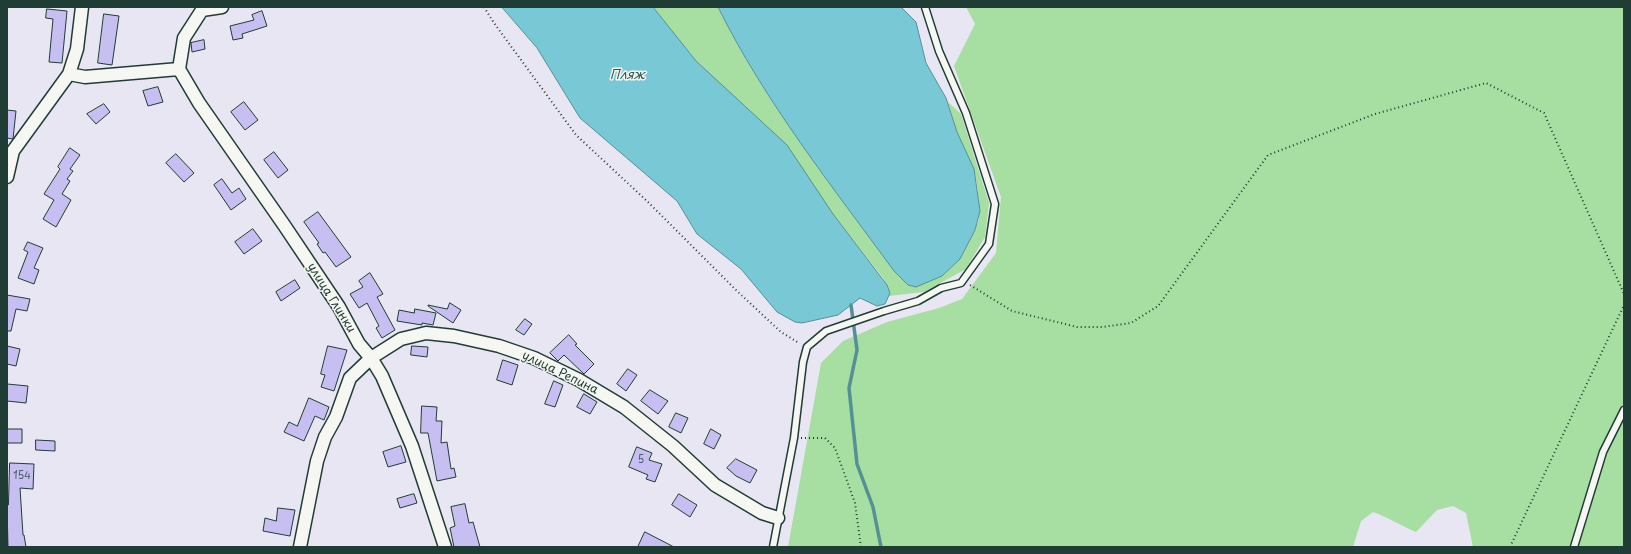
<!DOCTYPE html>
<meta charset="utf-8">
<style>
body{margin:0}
#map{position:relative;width:1631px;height:554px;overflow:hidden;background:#e8e6f2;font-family:"Playpen Sans",sans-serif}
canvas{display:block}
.frame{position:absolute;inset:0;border:8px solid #1f3d34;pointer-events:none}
</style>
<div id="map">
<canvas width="1631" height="554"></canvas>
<div class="frame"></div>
</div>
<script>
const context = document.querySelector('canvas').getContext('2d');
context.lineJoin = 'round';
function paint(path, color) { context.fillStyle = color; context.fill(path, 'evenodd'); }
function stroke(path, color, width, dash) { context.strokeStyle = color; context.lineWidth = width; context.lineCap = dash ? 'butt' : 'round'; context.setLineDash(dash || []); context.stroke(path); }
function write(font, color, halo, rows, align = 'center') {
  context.font = font + ' "Playpen Sans",sans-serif'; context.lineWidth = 3; context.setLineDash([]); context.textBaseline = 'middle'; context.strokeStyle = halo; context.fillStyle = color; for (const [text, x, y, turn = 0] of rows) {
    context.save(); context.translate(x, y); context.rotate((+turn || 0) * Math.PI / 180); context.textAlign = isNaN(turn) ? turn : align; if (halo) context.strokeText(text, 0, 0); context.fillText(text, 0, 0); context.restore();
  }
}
const green = new Path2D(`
 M653,7H718C765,102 832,186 894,271L908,285L942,276L960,259L975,230L979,219L978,190L975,174L957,132L948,102L961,114L989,203L985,237L966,269L924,292L889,296V289L883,278L833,214L696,61Z
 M966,7H1624V547H1473L1466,513L1453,506L1437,510L1416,532C1401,526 1388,517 1373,512L1361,521L1353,547H788L821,363L843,341L887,322L939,308L962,299L996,253L1001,197L954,66L975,24Z`);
const water = new Path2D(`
 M502,7H653L696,61L787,145L833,214L887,285L890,293L885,304L877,306L860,298L838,315L802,323L795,322L777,312L741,269L697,234L677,201L580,118L537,48Z
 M718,7H901L916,22L926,63L946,98L957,132L974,169L980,211L975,230L960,259L942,276L916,287L908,285L894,271C832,186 765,102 718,7Z`);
const stream = new Path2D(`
 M851,305L857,350L849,388L857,464L873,507L881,547`);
const building = new Path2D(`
 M47,9L67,11L62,63L49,62L53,19L46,18Z
 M262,11L267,26L242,34L243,38L233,40L230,26L254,20L252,15Z
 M104,14L119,16L112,65L98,63Z
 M204,40L205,49L192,52L191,43Z
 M158,87L163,102L148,106L143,91Z
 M244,102L258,120L245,130L231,112Z
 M104,104L110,112L96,124L87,114Z
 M7,110L16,111L13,139L7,138Z
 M70,148L80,155L70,169L73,171L67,179L70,181L62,194L71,200L56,227L43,219L54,200L44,194L60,169L58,167Z
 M274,152L288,170L278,178L264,160Z
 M176,154L194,173L184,182L166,163Z
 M222,179L232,193L239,188L246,199L231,210L214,185Z
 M318,212L351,257L336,267L325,252L323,253L317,244L319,243L304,222Z
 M253,229L262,241L244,254L235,242Z
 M28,242L43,248L34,268L39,270L34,284L18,278L28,252L24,250Z
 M370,273L383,294L377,297L395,330L382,338L376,328L379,326L367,303L359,308L350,294L363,287L359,281Z
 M295,280L300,288L281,301L276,292Z
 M7,295L30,299L27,311L16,309L11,331H7Z
 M450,303L461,310L453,323L428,306V305L447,309Z
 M415,309L436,313L433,325L422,323V325L397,321L399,310L414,313Z
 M525,319L532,324L524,335L516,330Z
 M569,335L577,344L575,345L594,364L584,374L564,355L558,361L550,353Z
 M7,346L20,349L16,366L7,364Z
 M328,346L347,350L334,391L321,387L325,375L321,374Z
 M412,346L428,347L427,357L411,355Z
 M503,360L518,365L512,385L497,380Z
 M628,369L637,375L626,391L617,384Z
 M554,381L563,385L555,407L545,404Z
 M7,384L28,386L26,403L7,401Z
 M650,390L668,401L658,414L641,401Z
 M584,394L597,402L590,414L577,407Z
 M309,398L329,407L324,420L315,416L304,441L284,432L289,422L297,426Z
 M422,406L437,407L436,421H442L441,443L447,442L451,469L454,468L456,477L437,481L428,433H421Z
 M676,413L688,418L681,433L669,427Z
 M7,429H22V443H7Z
 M711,429L721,435L714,449L704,444Z
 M36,440L55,441V451L36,450Z
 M401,446L406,462L388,467L383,452Z
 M637,447L652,453L649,460L662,464L655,482L646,479L648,475L629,467Z
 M736,459L757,470L750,483L736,476L727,468Z
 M10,463L34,464L33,489L20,488L23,535H24L26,547H8L7,505H8Z
 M414,494L417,503L400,508L397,499Z
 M679,494L697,505L690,517L672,505Z
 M465,504L469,523L473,522L480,547H454L450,528L455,526L451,507Z
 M278,508L295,510L290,536L263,531L265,518L276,521Z
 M645,532L674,547H638Z`);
const path = new Path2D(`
 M484,7L494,23L576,135L648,202L737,291L781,332L799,343
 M970,285L1012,311L1077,327H1102L1131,323L1158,306L1268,155L1375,114L1486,83L1544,113L1624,294
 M801,438H825L835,448L855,503L861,547
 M1510,547L1624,305`);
const service = new Path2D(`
 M773,547L794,438L803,362L807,347L826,331L884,311L918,301L941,288L961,283L989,244L995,204L966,113L939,51L925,7
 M1574,547L1603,452L1624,410`);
const minor = new Path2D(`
 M179,69L199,103L284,225L339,307L359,344L371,358L382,376L412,446L445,547
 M69,74L85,77L179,69L184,38L202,10L222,7
 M7,177L13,151L69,74L77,49L82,7
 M300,547L317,461L325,437L336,417L350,378L371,358L401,339L426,333L454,336L499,346L534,358L579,380L624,407L673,446L715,485L762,513L778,518`);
const numberNames = [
 ["5",641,460],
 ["154",22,476]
];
const streetNames = [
 ["улица Глинки",331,298,58],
 ["улица Репина",560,373,26]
];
const waterNames = [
 ["Пляж",627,75]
];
paint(green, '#a7dea2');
paint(water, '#79c8d6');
stroke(water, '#559095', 1);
stroke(stream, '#559095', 3.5);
paint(building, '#c7bff1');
stroke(building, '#1f3d34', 1);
stroke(service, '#1f3d34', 9);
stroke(minor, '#1f3d34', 15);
stroke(path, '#1f3d34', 2, [1, 3]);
stroke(service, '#f6f6f2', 6);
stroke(minor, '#f6f6f2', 12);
write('10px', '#495e63', null, numberNames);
write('12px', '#1f3d34', '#f6f6f2', streetNames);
write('italic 13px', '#315954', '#f6f6f2', waterNames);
</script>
